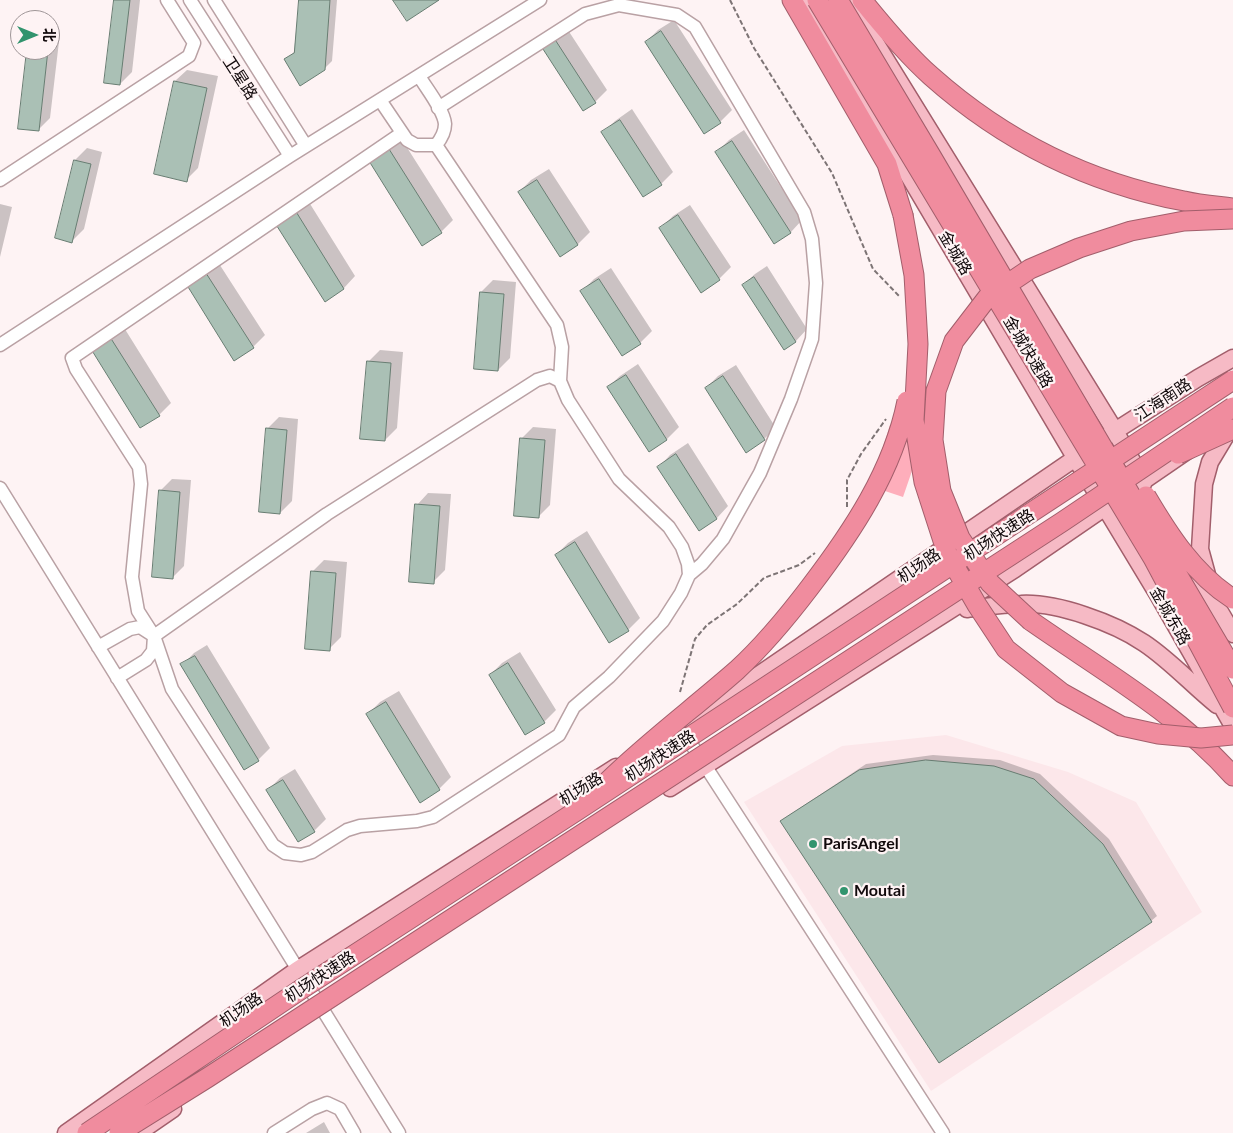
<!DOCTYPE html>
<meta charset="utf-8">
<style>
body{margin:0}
#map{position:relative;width:1233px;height:1133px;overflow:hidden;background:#fef3f4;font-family:Lato,"Noto Sans SC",sans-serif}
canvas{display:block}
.north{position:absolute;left:10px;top:10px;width:50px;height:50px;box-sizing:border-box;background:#fef3f4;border:1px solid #9f9597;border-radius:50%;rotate:90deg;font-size:14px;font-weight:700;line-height:20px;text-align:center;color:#11090b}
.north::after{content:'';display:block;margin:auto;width:18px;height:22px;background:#32946e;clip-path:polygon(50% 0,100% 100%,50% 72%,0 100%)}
</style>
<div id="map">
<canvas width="1233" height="1133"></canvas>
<div class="north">北</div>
</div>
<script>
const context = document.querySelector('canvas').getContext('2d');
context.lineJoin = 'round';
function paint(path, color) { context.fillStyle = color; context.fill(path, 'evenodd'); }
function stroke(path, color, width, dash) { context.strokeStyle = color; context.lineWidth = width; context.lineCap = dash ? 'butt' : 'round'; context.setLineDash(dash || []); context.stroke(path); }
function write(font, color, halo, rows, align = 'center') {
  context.font = font + ' Lato,"Noto Sans SC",sans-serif'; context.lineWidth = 4.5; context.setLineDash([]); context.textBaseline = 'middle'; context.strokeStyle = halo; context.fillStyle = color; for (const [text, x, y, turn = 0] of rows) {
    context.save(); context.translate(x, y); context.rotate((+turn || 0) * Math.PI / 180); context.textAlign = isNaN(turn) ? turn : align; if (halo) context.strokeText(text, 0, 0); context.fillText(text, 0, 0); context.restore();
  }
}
const built = new Path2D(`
 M946,735L1068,772L1136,802L1202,912L931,1091L744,802L842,746Z`);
const green = new Path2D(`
 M890,425L924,436L903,497L870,486Z`);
const shadow = new Path2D(`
 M115,0H140L132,72L120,84Z
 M300,0H337L332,61L324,69L286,60L296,50Z
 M674,20L732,110L720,122L646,42L658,30Z
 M566,27L607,90L595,102L542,47Z
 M50,31L60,33L50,118L38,130L28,50H50Z
 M187,70L218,76L198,168L186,180L175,81Z
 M632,109L673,172L661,184L603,133L615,121Z
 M744,130L802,220L791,232L775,242L717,152L729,140Z
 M401,138L453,220L441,232L371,161Z
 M87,148L102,152L84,229L72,241L75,160Z
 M549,169L590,232L578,244L560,255L519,192L531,180Z
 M307,199L355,276L344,288L325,300L277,223Z
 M0,204L12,207L0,257Z
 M690,205L731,267L719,279L661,228L673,216Z
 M216,259L265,335L253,347L186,282Z
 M767,266L807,329L796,341L784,349L743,285L755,274Z
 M611,268L652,331L640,343L582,291L594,279Z
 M493,280L516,282L510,358L498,370L481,292Z
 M123,326L171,403L159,415L92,350Z
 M380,350L403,352L397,428L385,440L368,362Z
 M638,364L679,427L667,439L649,450L608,387L620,376Z
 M736,365L776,428L764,439L706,388L718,376Z
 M279,417L298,419L292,501L280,513L267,429Z
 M533,427L556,429L550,505L538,517L521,439Z
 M688,443L728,506L717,518L699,529L659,467L670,455Z
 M172,479L191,480L184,566L172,578L160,491Z
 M428,493L451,494L445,570L433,582L417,505Z
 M587,531L640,618L628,630L556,555L568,543Z
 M324,560L347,562L341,637L329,649L312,572Z
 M207,645L270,748L258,760L182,665L194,653Z
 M520,652L556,710L544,722L490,675L502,663Z
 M399,691L451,777L439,789L368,714L380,702Z
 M933,755L1000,760L1040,774L1109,839L1157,916L1151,921L782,821L788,816L866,764Z
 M295,769L326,819L314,831L268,790L280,778Z
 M324,1122L330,1133H306Z`);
const building = new Path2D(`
 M114,0H130L120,85L104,83Z
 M299,0H330L325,70L300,86L284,59L294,53Z
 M393,0H439L407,21Z
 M661,31L721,123L704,134L645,42Z
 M554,38L596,103L583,111L541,46Z
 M27,50H48L39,131L18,129Z
 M174,81L207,88L187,182L154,174Z
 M620,120L662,185L643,197L601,132Z
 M732,141L791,233L774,244L715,152Z
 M389,149L442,233L422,246L369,161Z
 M74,160L91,164L72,243L55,238Z
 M537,180L578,245L560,257L518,192Z
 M295,210L344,289L325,302L275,223Z
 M678,215L720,280L701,293L659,228Z
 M204,270L254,348L234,361L185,282Z
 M754,277L796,342L784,350L742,285Z
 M599,279L641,344L622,356L580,291Z
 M480,292L504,294L498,371L474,369Z
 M110,337L160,416L140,428L91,349Z
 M367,361L391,363L385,441L360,439Z
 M626,375L667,440L649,452L607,387Z
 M723,376L765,440L746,453L705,388Z
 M266,428L287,430L280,514L259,512Z
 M520,438L545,440L539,518L514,516Z
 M676,454L717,519L699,531L657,467Z
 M159,490L180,492L173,579L152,577Z
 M415,504L440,506L434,584L409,582Z
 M575,542L629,631L609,643L555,555Z
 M311,571L336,573L330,651L305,649Z
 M195,656L259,761L244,770L180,664Z
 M508,663L545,723L525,735L489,675Z
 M386,702L440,790L420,803L366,714Z
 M926,760L994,766L1034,779L1103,844L1152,922L939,1063L780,821L859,770Z
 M283,780L315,832L298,842L266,790Z`);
const path = new Path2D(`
 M730,0L754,48L832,173L873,269L900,297
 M847,507V480L861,454L886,419
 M680,692L695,639L707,625L737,604L764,578L799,565L815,553`);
const minor = new Path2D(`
 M190,0L290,156
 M214,0L306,146
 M380,100L407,140L416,145H436C441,139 445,133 445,124C444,110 426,88 419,76
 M438,108L585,14L619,5L677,15L695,27L804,212L812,239L816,283L812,339L791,399L760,473L723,539L702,564L689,575
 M402,133L72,358L76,369L139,467L141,484L132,577L138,611L154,636L172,689L273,845L285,853L301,855L312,852L347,830L360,826L417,821L433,817L559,735L574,707L609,677L663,621L681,593L689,575L688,564L682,547L669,527L619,479L568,400L560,381L562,347L557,325L436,145
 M0,180L189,56L194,43L167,0
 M0,345L290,156L540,0
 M0,488L399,1133
 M154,636L327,514L537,380L550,376L560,381
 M98,647L130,629L140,627L154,636L153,651L146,660L117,678
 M684,733L943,1133
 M274,1133L312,1109L327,1103L340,1109L354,1133`);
const major = new Path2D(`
 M805,0L1076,459L1157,593L1233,726
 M849,0L1115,431L1144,482
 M1198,574L1233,634
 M1209,582L1200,549L1204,484L1210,462L1231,427
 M967,609C985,607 1003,604 1021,604C1057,602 1114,623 1144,643C1171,661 1192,685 1217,705
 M682,726L744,685L1115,431L1198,378L1233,358
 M670,788L1015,569L1190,449
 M66,1133L297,970L616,767
 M138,1133L173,1109`);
const highway = new Path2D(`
 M792,0L887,164L903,215
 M862,0C883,26 906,54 931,76C1003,140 1089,183 1184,201C1200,205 1217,206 1233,208
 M1031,621C1101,670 1176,712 1233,776`);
const highwayBridge = new Path2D(`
 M817,0L1153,558L1233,708
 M838,0L930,154L1233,669
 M903,215L914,275L918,344L914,420L924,482L947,553L977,605L1006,649L1062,693L1121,726L1158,734L1201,738L1233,735
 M1178,454L1233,429
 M1146,496C1169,535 1194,574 1233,599
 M1031,621L990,583L960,538L941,491L933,440L936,391L954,341L987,298L1030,269L1079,248L1131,231L1184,221L1233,219
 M608,781C649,741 695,707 737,670C764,645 788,616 810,587C852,532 893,471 907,401
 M87,1133L303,988L578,810L1233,380
 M119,1133L207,1078L1062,522L1233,407`);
const markers = [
 [813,844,5,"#32946e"],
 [844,891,5,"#32946e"]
];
const streetNames = [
 ["卫星路",240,78,57],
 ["金城路",955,253,59],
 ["金城快速路",1028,352,59],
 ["江海南路",1163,400,-33],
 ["机场快速路",999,535,-33],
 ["机场路",919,566,-34],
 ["金城东路",1170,616,60],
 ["机场快速路",660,756,-33],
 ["机场路",581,789,-32],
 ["机场快速路",320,977,-33],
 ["机场路",241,1010,-35]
];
const poiNames = [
 ["ParisAngel",823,844],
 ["Moutai",854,891]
];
paint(built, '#fce7ea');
paint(green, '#feaebb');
paint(shadow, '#0003');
paint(building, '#aac0b5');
stroke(building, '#687d72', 1);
stroke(minor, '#b9a1a4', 15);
stroke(major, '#a25e6b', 19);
stroke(highway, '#a25e6b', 21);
stroke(path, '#7d7475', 2, [5, 2.5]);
stroke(minor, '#fff', 12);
stroke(major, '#f6bac5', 16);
stroke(highway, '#f08c9e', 19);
stroke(highwayBridge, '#a25e6b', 21, []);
stroke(highwayBridge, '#f08c9e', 19);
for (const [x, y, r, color] of markers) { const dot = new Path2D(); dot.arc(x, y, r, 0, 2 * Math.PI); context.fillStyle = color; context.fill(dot); stroke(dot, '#fef3f4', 2); }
write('16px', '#11090b', '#fef3f4', streetNames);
write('bold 16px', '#11090b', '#fef3f4', poiNames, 'left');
</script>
